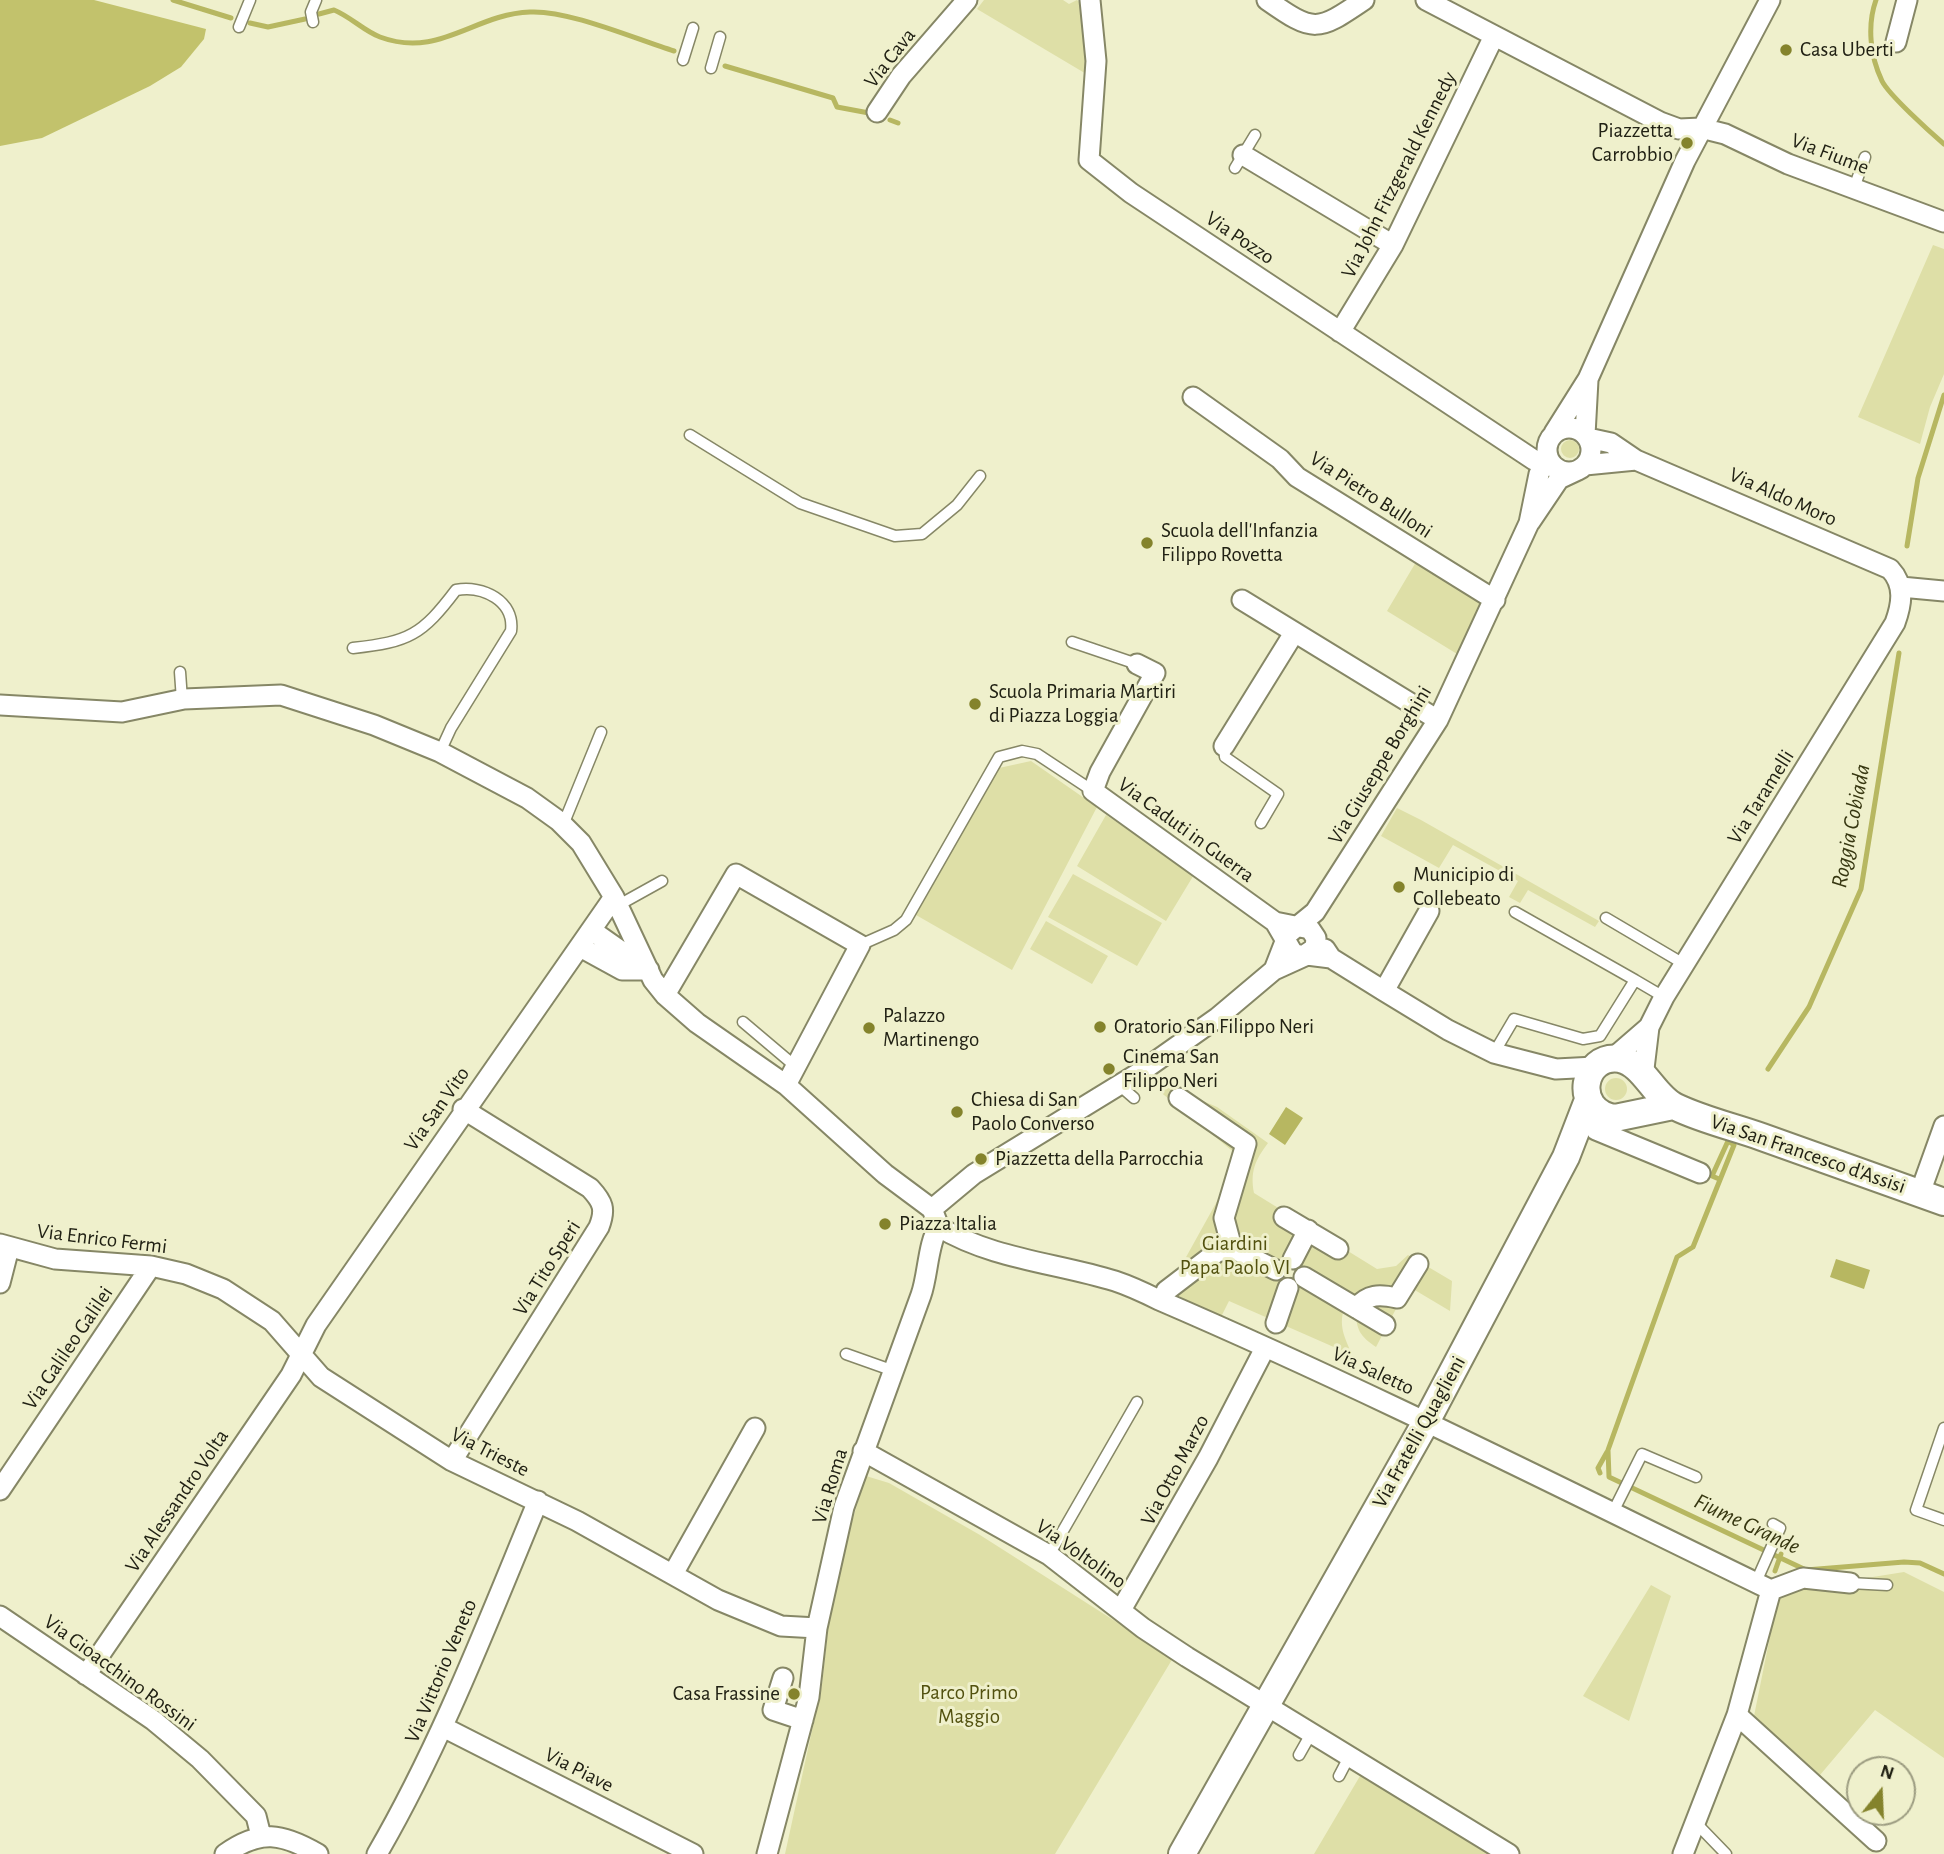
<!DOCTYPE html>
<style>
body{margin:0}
#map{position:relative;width:1944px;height:1854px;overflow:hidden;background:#eff0cc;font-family:"Alegreya Sans",sans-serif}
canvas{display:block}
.north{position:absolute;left:1846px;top:1756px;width:70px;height:70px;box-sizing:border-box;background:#eff0cc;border:2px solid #9d9d82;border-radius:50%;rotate:18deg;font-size:19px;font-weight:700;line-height:28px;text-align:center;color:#212114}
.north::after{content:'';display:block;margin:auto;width:24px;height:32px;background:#84832c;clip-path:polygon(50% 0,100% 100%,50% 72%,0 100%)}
</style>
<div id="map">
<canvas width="1944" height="1854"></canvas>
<div class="north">N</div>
</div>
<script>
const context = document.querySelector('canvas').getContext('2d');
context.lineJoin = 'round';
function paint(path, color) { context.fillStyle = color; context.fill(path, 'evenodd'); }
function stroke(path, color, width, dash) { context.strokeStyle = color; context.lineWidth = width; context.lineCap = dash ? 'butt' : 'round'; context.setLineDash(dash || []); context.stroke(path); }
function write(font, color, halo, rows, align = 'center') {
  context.font = font + ' "Alegreya Sans",sans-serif'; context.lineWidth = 6; context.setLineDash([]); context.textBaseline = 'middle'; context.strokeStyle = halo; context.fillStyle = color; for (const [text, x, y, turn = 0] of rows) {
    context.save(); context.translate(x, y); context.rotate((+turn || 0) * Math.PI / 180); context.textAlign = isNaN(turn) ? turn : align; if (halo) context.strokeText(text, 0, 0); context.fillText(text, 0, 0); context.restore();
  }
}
const green = new Path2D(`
 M984,0H1063L1069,4L1077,0L1085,7L1088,75L977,9Z
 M1933,245L1944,249V374L1930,407L1920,444L1858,417Z
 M1561 449a9 9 0 1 1 18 0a9 9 0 1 1-18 0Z
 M1416,562L1483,604L1462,657L1387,611Z
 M1031,761L1097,807L1012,970L916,915L999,768Z
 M1397,808L1421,820L1599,921L1595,927L1528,890L1520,903L1509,897L1518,881L1453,845L1439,868L1381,836Z
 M1106,815L1195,873L1166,921L1077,866Z
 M1073,874L1162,923L1137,966L1048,917Z
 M1046,921L1108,956L1092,984L1030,949Z
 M1605 1089a11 11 0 1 1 22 0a11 11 0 1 1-22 0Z
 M1161,1079L1175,1089L1217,1107L1268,1143C1255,1160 1250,1172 1254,1193L1377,1269L1396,1266L1408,1255L1452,1281L1450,1311L1408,1286L1376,1347C1360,1336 1356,1330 1356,1310L1345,1305C1338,1326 1344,1335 1352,1355L1229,1301L1221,1317L1170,1292L1175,1277L1241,1158L1153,1086ZM1284,1260L1298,1261L1303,1268L1296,1286L1281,1285L1276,1278L1280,1262Z
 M866,1476L889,1483L980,1535L1173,1658L1055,1854H785L822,1685L833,1583Z
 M1904,1572L1944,1592V1758L1875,1710L1820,1775L1754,1716L1779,1592Z
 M1651,1585L1671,1596L1629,1721L1583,1696Z
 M1360,1776L1493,1854H1314Z`);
const forest = new Path2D(`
 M0,0H94L206,29L204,39L181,67L150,86L42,138L0,146Z`);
const water = new Path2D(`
 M1286,1107L1303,1118L1285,1145L1269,1134Z
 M1836,1259L1870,1270L1864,1289L1830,1277Z`);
const stream = new Path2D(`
 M173,0L231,18
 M1876,0C1867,25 1870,56 1882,81C1889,95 1930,132 1944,144
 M319,14L334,10C351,17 364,31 380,37C439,59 474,14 530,12C569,10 635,39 674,51
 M250,23L268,27L305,19
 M725,66L833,98L837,107L869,113
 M890,120L898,123
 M1907,546L1918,478L1944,395
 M1768,1069L1809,1007L1861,889L1899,653
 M1719,1179L1712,1176L1728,1141L1734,1145L1693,1247L1677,1257L1608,1450L1609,1477L1806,1570L1904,1562L1920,1563L1944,1574
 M1600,1473L1598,1468L1607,1452
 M1775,1571L1781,1554`);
const lane = new Path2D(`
 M313,22L311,12L316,0
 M239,27L250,0
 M683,60L693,28
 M711,68L720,37
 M1235,168L1255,135
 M1854,188L1865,157
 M690,435L800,503L895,536L922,534L957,505L980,476
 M1072,642L1137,664
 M353,648C409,642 422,635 456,590C483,585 515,601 511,631L451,728L440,752
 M180,672L182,700
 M1224,746L1225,757L1278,794L1261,823
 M563,825L601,732
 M617,906L662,881
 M1515,912L1635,980
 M1606,918L1684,964
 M860,945L894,930L906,920L999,757L1022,751L1037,754L1093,791
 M743,1022L795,1066
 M1494,1053L1514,1019L1583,1039L1600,1036L1635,980L1664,997
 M1118,1084L1134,1098
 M846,1354L894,1371
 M1944,1428L1916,1510L1944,1520
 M1613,1512L1642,1454L1696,1477
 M1049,1555L1137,1402
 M1756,1582L1780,1528L1773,1524
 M1850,1583L1887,1585
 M1299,1755L1312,1732
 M1339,1776L1350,1755
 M1696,1823L1726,1854`);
const street = new Path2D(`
 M1090,0L1096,61L1089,160L1131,193L1534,460L1556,468
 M1267,0C1314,33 1317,32 1364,0
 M1426,0L1660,122L1679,129L1701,128L1725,134L1788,164L1944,222
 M1896,42L1907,0
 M877,112L901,76L967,0
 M1243,155L1393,245
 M1340,332L1393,245L1494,36
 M1193,397L1280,459L1297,477L1495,600
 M1547 450a22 22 0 1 1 44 0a22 22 0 1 1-44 0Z
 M1554,433L1588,379L1685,161L1770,0
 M1585,435L1588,380
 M1588,438L1611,443L1636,460L1890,569C1905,585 1902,604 1895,623L1664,997L1649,1027L1643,1077
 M1585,465L1636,460
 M1530,522L1559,479L1576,471
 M1901,587L1944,591
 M1242,600L1438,720
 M1137,664L1155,673L1100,772L1093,791L1275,922L1293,953L1303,956L1315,948L1316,938L1310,929L1275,922
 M0,705L122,712L184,699L281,695L374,725L440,752L527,798L559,821L581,843L614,897L653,980L665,995L697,1023L786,1085L885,1174L932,1209L939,1227
 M1224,746L1294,633
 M591,930L648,970
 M580,947L622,970H649
 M1325,949L1331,958L1384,991L1448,1030L1494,1053L1556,1069L1595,1067
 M1274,970L1288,934L1315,912L1438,720L1529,523L1539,474L1547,456
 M1384,991L1429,911
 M665,995L736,874L860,945L786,1085
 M1612,1059L1649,1027
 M1179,1098L1246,1144L1224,1218L1232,1248L1276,1270
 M1596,1130L1700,1173
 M1920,1193L1944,1126
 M932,1209L974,1174L1142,1071L1217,1018L1274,970L1307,955L1331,958
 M1284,1217L1338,1249
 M939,1227C992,1259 1057,1263 1115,1281C1130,1286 1145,1293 1159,1300C1366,1389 1567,1491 1771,1590
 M0,1244L55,1259L151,1266L186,1274L223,1289L272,1321L321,1377L452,1461L577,1521L718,1600L781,1626L817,1628
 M1293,1259L1308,1230
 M1304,1277L1385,1325
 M0,1283L9,1248
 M1166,1291L1217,1252L1232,1248
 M1356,1308C1368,1294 1379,1294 1397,1298L1418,1264
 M1276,1323L1288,1288
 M863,1451L1049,1555L1143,1628L1187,1657L1509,1854
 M452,1461L599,1227C606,1209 603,1202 590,1188L463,1109
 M0,1490L151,1266
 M673,1574L755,1428
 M1771,1590L1803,1578L1850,1583
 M1121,1610L1208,1458L1265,1348
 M0,1616L153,1720L200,1759L256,1816L261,1836
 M86,1675L291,1375L316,1325L614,897
 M783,1678L773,1710L803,1720
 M1737,1715L1876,1841
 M443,1727L693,1854
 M225,1854C260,1829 282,1833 318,1854
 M377,1854C442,1742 488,1621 538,1501
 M767,1854L809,1697L817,1628L844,1507L921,1295C928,1276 928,1241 939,1227
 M1683,1854L1737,1715L1771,1590`);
const secondary = new Path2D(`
 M1673,1106L1615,1118C1571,1111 1582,1053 1620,1059C1644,1064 1654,1097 1676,1107C1703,1120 1734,1127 1762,1137C1823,1159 1883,1180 1944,1202
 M1182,1854L1426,1422L1566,1157L1588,1100`);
const markers = [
 [1786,50,7,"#84832c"],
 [1687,143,7,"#84832c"],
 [1147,543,7,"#84832c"],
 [975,704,7,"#84832c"],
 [1399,887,7,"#84832c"],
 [1100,1027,7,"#84832c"],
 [869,1028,7,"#84832c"],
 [1109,1069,7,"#84832c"],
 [957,1112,7,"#84832c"],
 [981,1159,7,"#84832c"],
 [885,1224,7,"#84832c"],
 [794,1694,7,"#84832c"]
];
const poiNames = [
 ["Casa Uberti",1800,50],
 ["Piazzetta",1673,131,"right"],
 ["Carrobbio",1673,155,"right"],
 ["Scuola dell'Infanzia",1161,531],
 ["Filippo Rovetta",1161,555],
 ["Scuola Primaria Martiri",989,692],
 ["di Piazza Loggia",989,716],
 ["Municipio di",1413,875],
 ["Collebeato",1413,899],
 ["Palazzo",883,1016],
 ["Martinengo",883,1040],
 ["Oratorio San Filippo Neri",1114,1027],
 ["Cinema San",1123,1057],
 ["Filippo Neri",1123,1081],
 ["Chiesa di San",971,1100],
 ["Paolo Converso",971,1124],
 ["Piazzetta della Parrocchia",995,1159],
 ["Piazza Italia",899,1224],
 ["Casa Frassine",780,1694,"right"]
];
const streetNames = [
 ["Via Cava",890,58,-52],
 ["Via Fiume",1830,154,21],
 ["Via John Fitzgerald Kennedy",1399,175,-63],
 ["Via Pozzo",1240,238,34],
 ["Via Pietro Bulloni",1371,495,33],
 ["Via Aldo Moro",1783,497,24],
 ["Via Giuseppe Borghini",1380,765,-59],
 ["Via Taramelli",1761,797,-58],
 ["Via Caduti in Guerra",1186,830,36],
 ["Via San Vito",437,1109,-55],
 ["Via San Francesco d'Assisi",1808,1154,19],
 ["Via Enrico Fermi",102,1239,7],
 ["Via Tito Speri",547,1268,-58],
 ["Via Galileo Galilei",68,1348,-56],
 ["Via Saletto",1373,1371,25],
 ["Via Fratelli Quaglieni",1419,1432,-61],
 ["Via Trieste",490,1452,27],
 ["Via Otto Marzo",1175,1470,-62],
 ["Via Roma",830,1486,-73],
 ["Via Alessandro Volta",177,1501,-56],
 ["Via Voltolino",1081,1554,35],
 ["Via Vittorio Veneto",441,1671,-67],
 ["Via Gioacchino Rossini",120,1673,36],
 ["Via Piave",579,1770,27]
];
const parkNames = [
 ["Giardini",1235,1244],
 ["Papa Paolo VI",1235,1268],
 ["Parco Primo",969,1693],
 ["Maggio",969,1717]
];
const waterNames = [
 ["Roggia Cobiada",1851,826,-79],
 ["Fiume Grande",1747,1524,25]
];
paint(green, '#dedfa7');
paint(forest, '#c2c26c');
paint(water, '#b7b761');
stroke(stream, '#b7b761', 5);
stroke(lane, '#868766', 13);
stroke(street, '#868766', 23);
stroke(secondary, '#868766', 30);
stroke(lane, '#fff', 10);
stroke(street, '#fff', 19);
stroke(secondary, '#fff', 26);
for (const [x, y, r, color] of markers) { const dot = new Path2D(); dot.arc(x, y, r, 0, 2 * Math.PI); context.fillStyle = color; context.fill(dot); stroke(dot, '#eff0cc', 2.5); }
write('21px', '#212114', '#eff0cc', poiNames, 'left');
write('21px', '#212114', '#eff0cc', streetNames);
write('21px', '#52510f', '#eff0cc', parkNames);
write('italic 23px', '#373711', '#eff0cc', waterNames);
</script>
